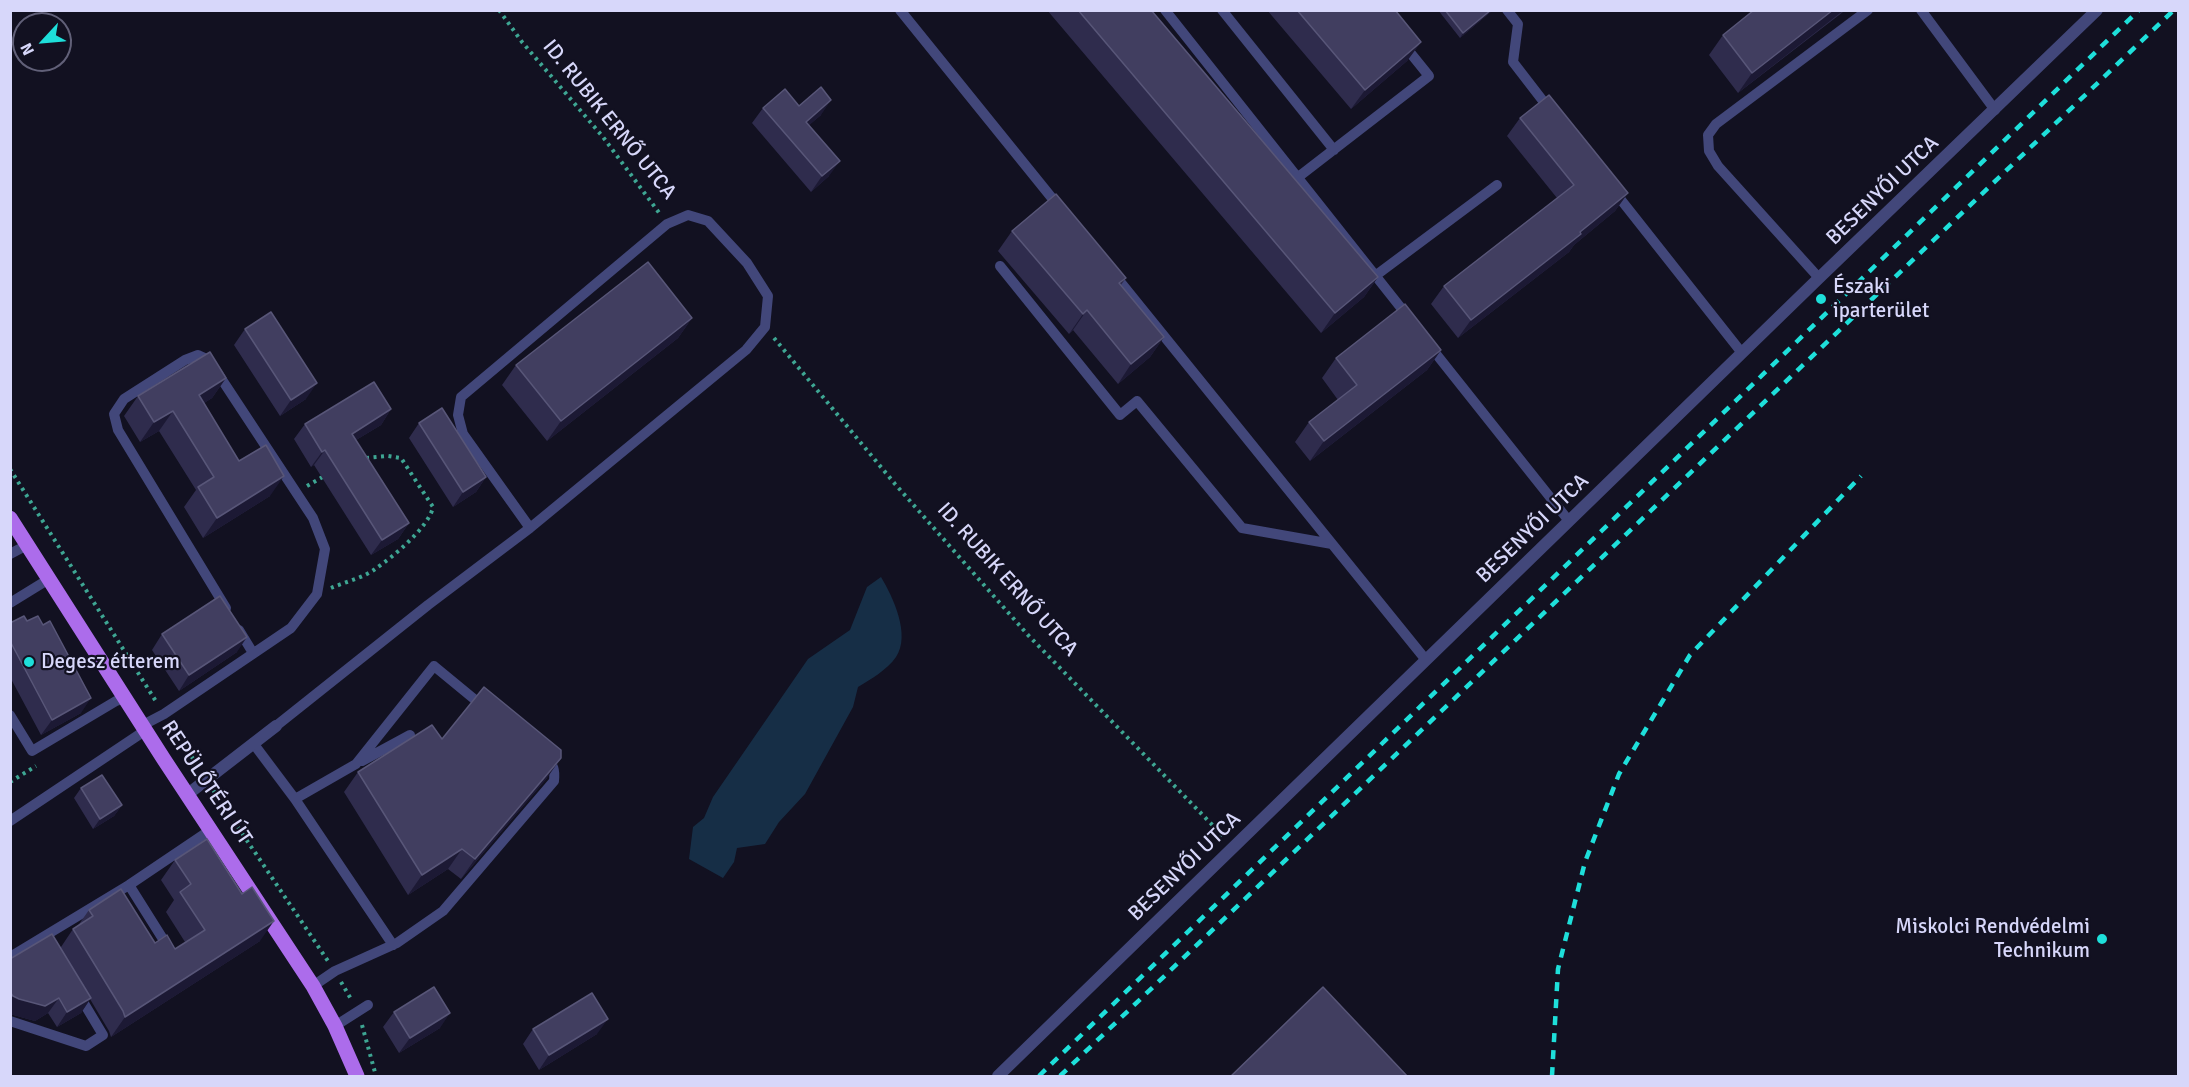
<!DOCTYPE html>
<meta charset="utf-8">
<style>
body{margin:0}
#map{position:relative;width:2189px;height:1087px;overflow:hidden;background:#121121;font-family:Signika,sans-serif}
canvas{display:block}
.frame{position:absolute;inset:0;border:12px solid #d7d7fa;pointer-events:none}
.north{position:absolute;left:12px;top:12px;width:60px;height:60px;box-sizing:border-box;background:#121121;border:2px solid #616078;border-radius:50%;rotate:244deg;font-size:16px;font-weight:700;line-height:24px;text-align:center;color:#d7d7fa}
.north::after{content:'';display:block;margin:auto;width:21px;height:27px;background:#1edfda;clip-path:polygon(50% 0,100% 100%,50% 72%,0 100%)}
</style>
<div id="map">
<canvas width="2189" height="1087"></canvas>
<div class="frame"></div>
<div class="north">N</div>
</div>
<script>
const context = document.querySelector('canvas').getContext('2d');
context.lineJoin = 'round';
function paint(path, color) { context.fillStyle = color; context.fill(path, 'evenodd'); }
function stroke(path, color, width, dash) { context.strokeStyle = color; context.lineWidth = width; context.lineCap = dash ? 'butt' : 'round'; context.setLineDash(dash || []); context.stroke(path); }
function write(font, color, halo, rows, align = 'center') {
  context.font = font + ' Signika,sans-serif'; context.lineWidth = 4.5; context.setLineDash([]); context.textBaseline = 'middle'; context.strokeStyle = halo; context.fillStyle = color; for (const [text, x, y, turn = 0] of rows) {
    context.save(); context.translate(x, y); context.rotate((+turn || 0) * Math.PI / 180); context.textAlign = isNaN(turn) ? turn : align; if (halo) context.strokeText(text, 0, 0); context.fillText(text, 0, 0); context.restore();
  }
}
const water = new Path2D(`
 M881,577C893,597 911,635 896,657C887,670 871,679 858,687L853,707L805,794L779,822L765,844L737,848L734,862L723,878L689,859L693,827L704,818L713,797L808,659L850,630L867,587Z`);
const path = new Path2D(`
 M499,10L522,42L603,137L660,214
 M774,338L895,484L1028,635L1225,838
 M10,469L157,703
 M307,486L326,475
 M331,588C345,582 363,578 375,569C393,557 429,527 433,507L401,458L388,456L365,458
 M171,725L199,768
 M10,782L36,766
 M213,790L328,961
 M341,982L351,999
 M362,1025L376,1076`);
const service = new Path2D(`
 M900,10L1060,208
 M1165,10L1409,318
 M1222,10L1334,150
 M1507,10L1518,24L1513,62L1550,110
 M1921,10L1995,110
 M1297,178L1429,76L1404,45
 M1614,191L1742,353
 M1000,266L1120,415L1137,401L1242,528L1332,544
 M1113,273L1426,660
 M1375,276L1497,185
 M1819,278L1718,166L1709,151L1708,135L1716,124L1868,10
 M1429,345L1569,521
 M10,554L27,545
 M10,603L49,579
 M239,630L253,653
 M10,715L32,751L116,701L125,698
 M143,725L164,714L291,628L317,594L325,549L313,518L209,360L198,355L185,360L124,399L114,414L118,430L226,608
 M276,726L428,605L530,528L746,350L765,327L768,296L747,263L708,221L688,215L667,224L461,397L458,415L463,434L530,528
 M253,743L295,799L393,945
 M362,761L410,735
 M295,799L356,764L434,666L485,708
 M10,821L146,730
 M129,885L168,947
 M10,957L129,885L212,829
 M313,986L335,971L397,943L443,911L554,781C555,770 554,765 546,758
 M10,1021L86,1046L103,1035L79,995
 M335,1026L368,1005`);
const minor = new Path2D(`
 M188,794L276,726
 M998,1076L1819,278L2097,10`);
const primary = new Path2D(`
 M10,518L163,758L313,986L335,1026L357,1076`);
const rail = new Path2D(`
 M1039,1076L2139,10
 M1060,1076L2174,10
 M1552,1076L1558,969L1585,862L1619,774L1690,655L1861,476`);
const wall = new Path2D(`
 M1047,10H1151L1378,277L1364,297L1321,333Z
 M1267,10H1395L1421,42L1407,61L1351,109Z
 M1438,10H1493L1460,38Z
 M1843,12L1738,93L1709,55L1723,35Z
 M799,106L821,115L809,125L829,176L811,192L752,123L763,108Z
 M1520,118L1628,193L1615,211L1574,245L1569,252L1458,338L1431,304L1444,286L1557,198L1507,136Z
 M1012,231L1126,278L1121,285L1164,337L1150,357L1118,384L1073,330L1069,334L998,251Z
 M692,318L678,338L547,441L502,385L516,365Z
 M245,329L306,399L280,416L234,345Z
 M1441,350L1427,370L1310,461L1295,442L1309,422L1338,400L1322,378L1336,358Z
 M226,378L212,398L204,403L239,461L270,496L203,538L184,507L196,490L159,431L140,442L124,416L138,396Z
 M391,409L381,425L356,440L409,523L398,539L371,555L314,465L311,467L294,439L305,424Z
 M419,423L486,477L476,492L453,507L409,438Z
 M27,621L43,625L81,713L41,735L10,677V623Z
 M162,634L237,652L179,691L152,650Z
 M442,739L547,778L461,879L448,869L408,895L344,792L358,772Z
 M81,788L122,805L114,816L93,829L74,798Z
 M175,860L260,941L111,1037L109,1031L90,999L81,1013L57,1027L48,1013L35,1021L10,1014V959L61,947L73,929L77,927L89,910L155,943L175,949L185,942L166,912L174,900L161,880Z
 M394,1012L440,1028L399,1053L383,1027Z
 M533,1029L597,1034L539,1070L523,1044Z`);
const shadedWall = new Path2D(`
 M1491,10H1493L1460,38L1463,33Z
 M1833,10H1844L1738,93L1752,73Z
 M1421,42L1407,61L1351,109L1365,90Z
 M831,100L821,115L795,137L806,122Z
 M840,161L829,176L811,192L822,176Z
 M1628,193L1615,211L1574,245L1569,252L1458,338L1471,320Z
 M1378,277L1364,297L1321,333L1335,313Z
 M1087,310L1073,330L1069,334L1083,314Z
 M692,318L678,338L547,441L561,421Z
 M1164,337L1150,357L1118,384L1131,364Z
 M1441,350L1427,370L1310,461L1324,441Z
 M226,378L212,398L185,415L199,395Z
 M317,383L306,399L280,416L291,400Z
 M391,409L381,425L341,449L352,434Z
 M173,411L159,431L140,442L154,422Z
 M325,450L314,465L311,467L322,452Z
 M284,476L270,496L203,538L217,518Z
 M486,477L476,492L453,507L463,492Z
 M409,523L398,539L371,555L382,540Z
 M247,637L237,652L179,691L189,675Z
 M91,698L81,713L41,735L52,720Z
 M561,758L547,778L461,879L475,859Z
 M122,805L114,816L93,829L100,819Z
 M462,849L448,869L408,895L422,875Z
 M274,921L260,941L111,1037L125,1017Z
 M13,996L59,998L48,1013L35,1021L10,1014V1000Z
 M91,998L81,1013L57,1027L67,1012Z
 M450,1013L440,1028L399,1053L410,1038Z
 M608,1019L597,1034L539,1070L549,1055Z`);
const building = new Path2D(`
 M1078,10H1151L1378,277L1335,313Z
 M1297,10H1395L1421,42L1365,90Z
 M1445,10H1491L1463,33Z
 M1754,10H1833L1752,73L1723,35Z
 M821,87L831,100L806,122L840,161L822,176L763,108L785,89L799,106Z
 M1549,95L1628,193L1580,232L1581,234L1471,320L1444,286L1574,185L1520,118Z
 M1056,194L1126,278L1119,283L1164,337L1131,364L1087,310L1083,314L1012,231Z
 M648,262L692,318L561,421L516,365Z
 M1405,304L1441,350L1324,441L1309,422L1357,385L1336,358Z
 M271,312L317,383L291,400L245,329Z
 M210,352L226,378L199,395L239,461L266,445L284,476L217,518L198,487L214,477L173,411L154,422L138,396Z
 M374,382L391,409L352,434L409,523L382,540L325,450L322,452L305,424Z
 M442,408L486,477L463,492L419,423Z
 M220,596L247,637L189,675L162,634Z
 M24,616L27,621L38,616L43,625L50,621L91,698L52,720L10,641V623Z
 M484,687L561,750V758L475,859L462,849L422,875L358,772L432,725L442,739Z
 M102,775L122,805L100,819L81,788Z
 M207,839L242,894L252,887L274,921L125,1017L123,1011L73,929L93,916L89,910L121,889L155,943L167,935L175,949L205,930L180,892L191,884L175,860Z
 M52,934L91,998L67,1012L59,998L45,1006L19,999L13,996L10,992V959Z
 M434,987L450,1013L410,1038L394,1012Z
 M1323,987L1408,1077H1230Z
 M592,993L608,1019L549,1055L533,1029Z`);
const markers = [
 [1821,299,6,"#1edfda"],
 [29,662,6,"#1edfda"],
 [2102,939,6,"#1edfda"]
];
const streetNames = [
 ["ID. RUBIK ERNŐ UTCA",609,120,51],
 ["BESENYŐI UTCA",1883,191,-44],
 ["BESENYŐI UTCA",1533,529,-44],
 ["ID. RUBIK ERNŐ UTCA",1007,580,48],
 ["REPÜLŐTÉRI ÚT",206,783,56],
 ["BESENYŐI UTCA",1185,867,-44]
];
const poiNames = [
 ["Északi",1833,287],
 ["iparterület",1833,311],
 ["Degesz étterem",41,662],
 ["Miskolci Rendvédelmi",2090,927,"right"],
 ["Technikum",2090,951,"right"]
];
paint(water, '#162e46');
stroke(path, '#3ea693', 4, [3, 4.5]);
stroke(service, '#42477a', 10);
stroke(minor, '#42477a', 12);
stroke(primary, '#ac6ceb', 15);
stroke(rail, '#1edfda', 4.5, [9, 8]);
paint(wall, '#2f2c4d');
paint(shadedWall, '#1c1934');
paint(building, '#413e60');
stroke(building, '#585678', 1.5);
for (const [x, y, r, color] of markers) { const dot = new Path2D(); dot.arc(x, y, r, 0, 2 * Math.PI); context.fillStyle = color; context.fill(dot); stroke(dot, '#121121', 2); }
write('21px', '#d7d7fa', '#121121', streetNames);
write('21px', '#d7d7fa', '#121121', poiNames, 'left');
</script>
